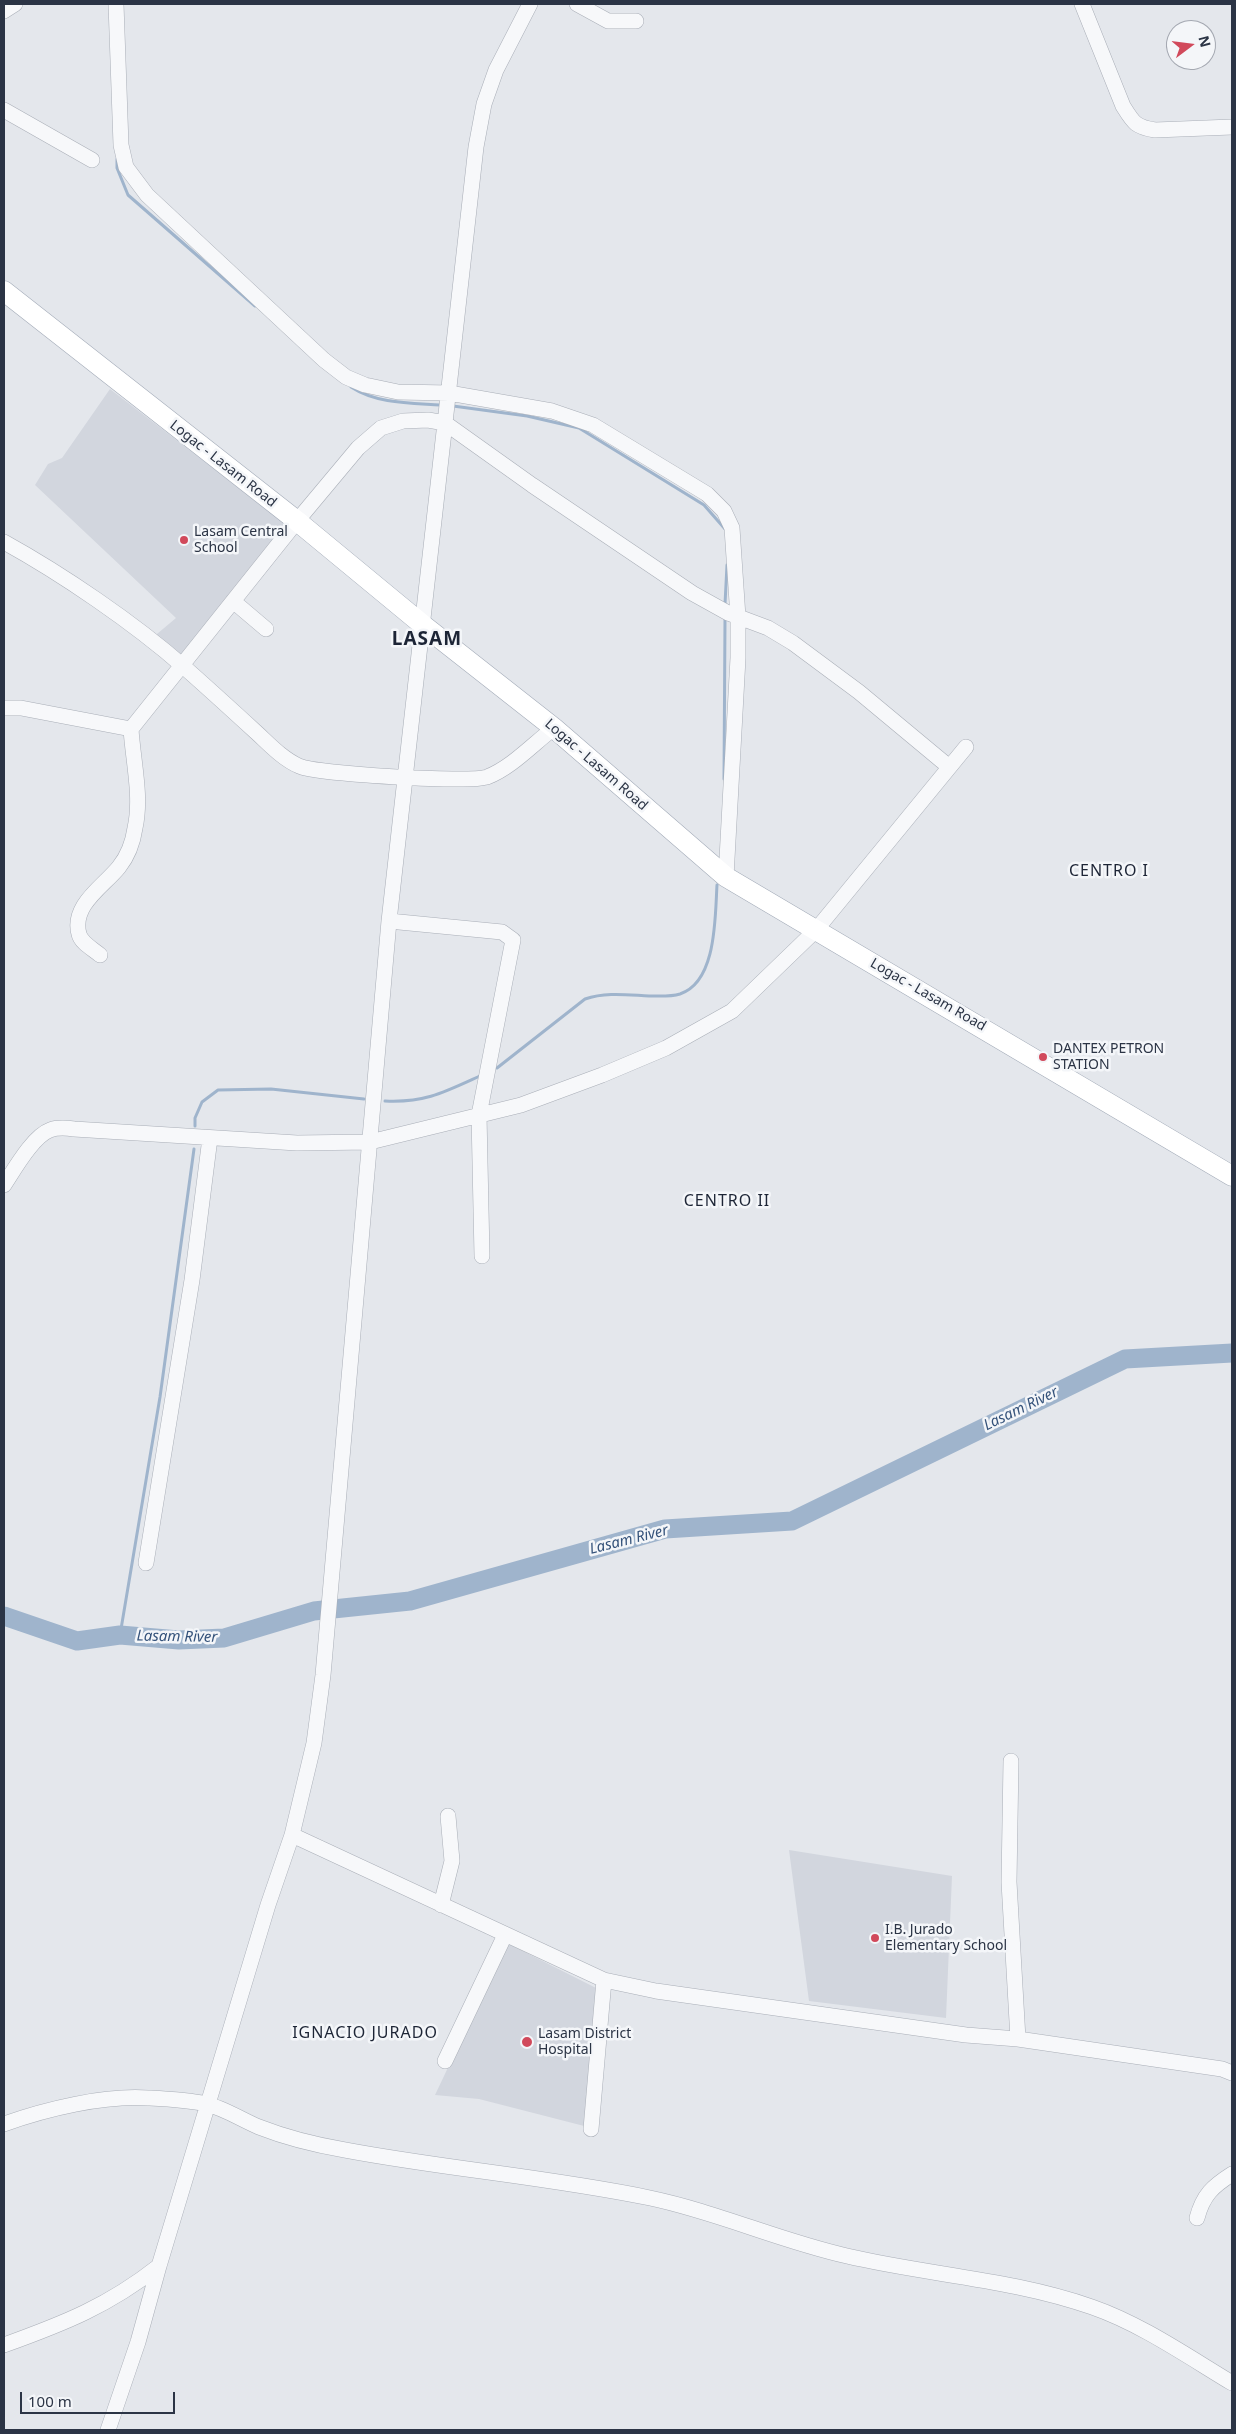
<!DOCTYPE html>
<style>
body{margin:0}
#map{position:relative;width:1236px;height:2434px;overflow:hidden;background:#e4e7ec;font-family:"Noto Sans",sans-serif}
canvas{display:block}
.frame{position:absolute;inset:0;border:5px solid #2b3445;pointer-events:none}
.north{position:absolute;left:1166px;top:20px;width:50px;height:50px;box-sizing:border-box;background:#f4f6f9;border:1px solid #a4a8b1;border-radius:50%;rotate:75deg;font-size:14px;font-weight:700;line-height:20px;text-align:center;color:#2b3445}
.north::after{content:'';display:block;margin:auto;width:18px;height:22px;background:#d1495b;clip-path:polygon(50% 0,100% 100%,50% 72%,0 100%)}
.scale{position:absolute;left:20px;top:2392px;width:155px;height:22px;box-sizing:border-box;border:2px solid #2b3445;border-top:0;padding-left:6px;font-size:15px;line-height:18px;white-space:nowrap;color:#2b3445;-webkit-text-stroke:4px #f4f6f9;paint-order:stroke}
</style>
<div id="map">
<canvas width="1236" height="2434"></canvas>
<div class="frame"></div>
<div class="north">N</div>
<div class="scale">100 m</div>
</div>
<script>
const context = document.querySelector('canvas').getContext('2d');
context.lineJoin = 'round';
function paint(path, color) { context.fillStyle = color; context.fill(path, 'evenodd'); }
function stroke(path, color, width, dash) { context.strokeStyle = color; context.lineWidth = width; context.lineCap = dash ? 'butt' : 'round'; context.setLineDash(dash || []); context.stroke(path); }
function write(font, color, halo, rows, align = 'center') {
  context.font = font + ' "Noto Sans",sans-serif'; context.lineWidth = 5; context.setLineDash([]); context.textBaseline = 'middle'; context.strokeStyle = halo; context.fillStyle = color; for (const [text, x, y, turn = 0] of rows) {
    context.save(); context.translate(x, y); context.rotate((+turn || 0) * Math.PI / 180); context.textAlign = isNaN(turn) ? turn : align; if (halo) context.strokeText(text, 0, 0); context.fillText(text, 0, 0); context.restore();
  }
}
const built = new Path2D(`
 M110,389L287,525L182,662L151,639L176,618L35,485L48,464L62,458Z
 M789,1850L952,1876L946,2018L809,2001Z
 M507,1943L598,1989L588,2127L479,2099L435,2095Z`);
const stream = new Path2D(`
 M117,159V168L128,195L255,306
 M351,387C377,404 411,403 440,405
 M453,406L527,416L579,428L704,505L725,529
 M725,604L727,565
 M724,779L725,620
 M497,1068L585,999C606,992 627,995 649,996C659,996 670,997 680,994C717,982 715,916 717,885
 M385,1101C425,1103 445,1092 480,1076
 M195,1126V1118L202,1102L218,1090L271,1089L364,1099
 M120,1635L160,1397L194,1149`);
const river = new Path2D(`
 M4,1616L77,1641L120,1635L179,1640L224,1638L314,1611L410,1601L665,1529L792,1521L1125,1359L1232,1353`);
const minor = new Path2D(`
 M116,4L121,145L126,167L147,195L324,360L346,377L365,385L398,392L449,393L552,411L593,425L707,494L724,511L732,528L738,617V658L726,877
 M530,4L496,70L484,104L476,147L389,921L323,1675L314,1743L292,1835L604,1980L656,1991L966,2035L1018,2039L1222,2069L1232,2073
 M577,4L608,21H636
 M1082,4L1123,106C1133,122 1135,127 1155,130L1232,127
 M4,11L15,4
 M4,110L92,160
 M4,542C62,574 134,623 184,667C209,689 233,711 257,733C270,745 283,759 299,766C316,774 469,783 487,777C511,768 533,744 554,728
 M233,601L266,629
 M4,708H21L131,729L297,521L358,448L381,428L403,421L428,420L445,423L532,485L692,593L728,613L768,628L793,643L859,692L948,766
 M389,921L502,932L513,940L479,1115L482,1256
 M100,955C93,949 81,943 79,934C71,905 104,886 119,867C127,857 133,842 135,828C142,797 133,761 131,729
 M4,1185C14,1170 33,1136 50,1130C58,1127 67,1128 74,1129L297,1143L370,1142L521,1105L602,1075L666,1048L732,1011L816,930L966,747
 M146,1563L192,1280L210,1138
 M1011,1761L1009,1882L1018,2039
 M441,1905L452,1861L448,1816
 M445,2061L505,1935
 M4,2124C46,2109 104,2095 148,2098C167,2099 188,2100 206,2104C224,2108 242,2120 259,2127C287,2138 316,2145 345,2150C446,2169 549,2177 650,2198C717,2212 780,2241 847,2256C928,2275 1012,2279 1092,2307C1141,2324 1187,2356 1232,2383
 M591,2129L604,1980
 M1197,2218C1203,2195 1213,2186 1232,2174
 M4,2345C65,2323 108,2306 159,2266L268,1905L292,1835
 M108,2430L138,2342L159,2266`);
const major = new Path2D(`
 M4,291L297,521L423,625L554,728L726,877L1232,1176`);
const markers = [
 [184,540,5,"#d1495b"],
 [1043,1057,5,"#d1495b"],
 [875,1938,5,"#d1495b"],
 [527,2042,6,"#d1495b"]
];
const streetNames = [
 ["Logac - Lasam Road",223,464,38],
 ["Logac - Lasam Road",596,765,41],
 ["Logac - Lasam Road",928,995,30]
];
const poiNames = [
 ["Lasam Central",194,532],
 ["School",194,548],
 ["DANTEX PETRON",1053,1049],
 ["STATION",1053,1065],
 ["I.B. Jurado",885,1930],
 ["Elementary School",885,1946],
 ["Lasam District",538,2034],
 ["Hospital",538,2050]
];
const waterNames = [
 ["Lasam River",1021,1409,-26],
 ["Lasam River",629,1540,-14],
 ["Lasam River",177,1637,1]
];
const quarterNames = [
 ["CENTRO I",1109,871],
 ["CENTRO II",727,1201],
 ["IGNACIO JURADO",365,2033]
];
const districtNames = [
 ["LASAM",427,640]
];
paint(built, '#d2d6de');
stroke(stream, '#9fb4cc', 3);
stroke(river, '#9fb4cc', 19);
stroke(minor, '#a9aeb7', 16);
stroke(major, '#a3abb8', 21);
stroke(minor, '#f7f8fa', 15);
stroke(major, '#fff', 20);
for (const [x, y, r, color] of markers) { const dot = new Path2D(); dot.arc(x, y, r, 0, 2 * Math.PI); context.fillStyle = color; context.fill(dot); stroke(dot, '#f4f6f9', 2); }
write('14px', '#2b3445', '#f4f6f9', streetNames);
write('14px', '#2b3445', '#f4f6f9', poiNames, 'left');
write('italic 15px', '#34527a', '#f4f6f9', waterNames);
context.letterSpacing = '1px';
write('16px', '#1d2536', '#f4f6f9', quarterNames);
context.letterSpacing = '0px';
context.letterSpacing = '1px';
write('bold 19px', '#1d2536', '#f4f6f9', districtNames);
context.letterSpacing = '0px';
</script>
